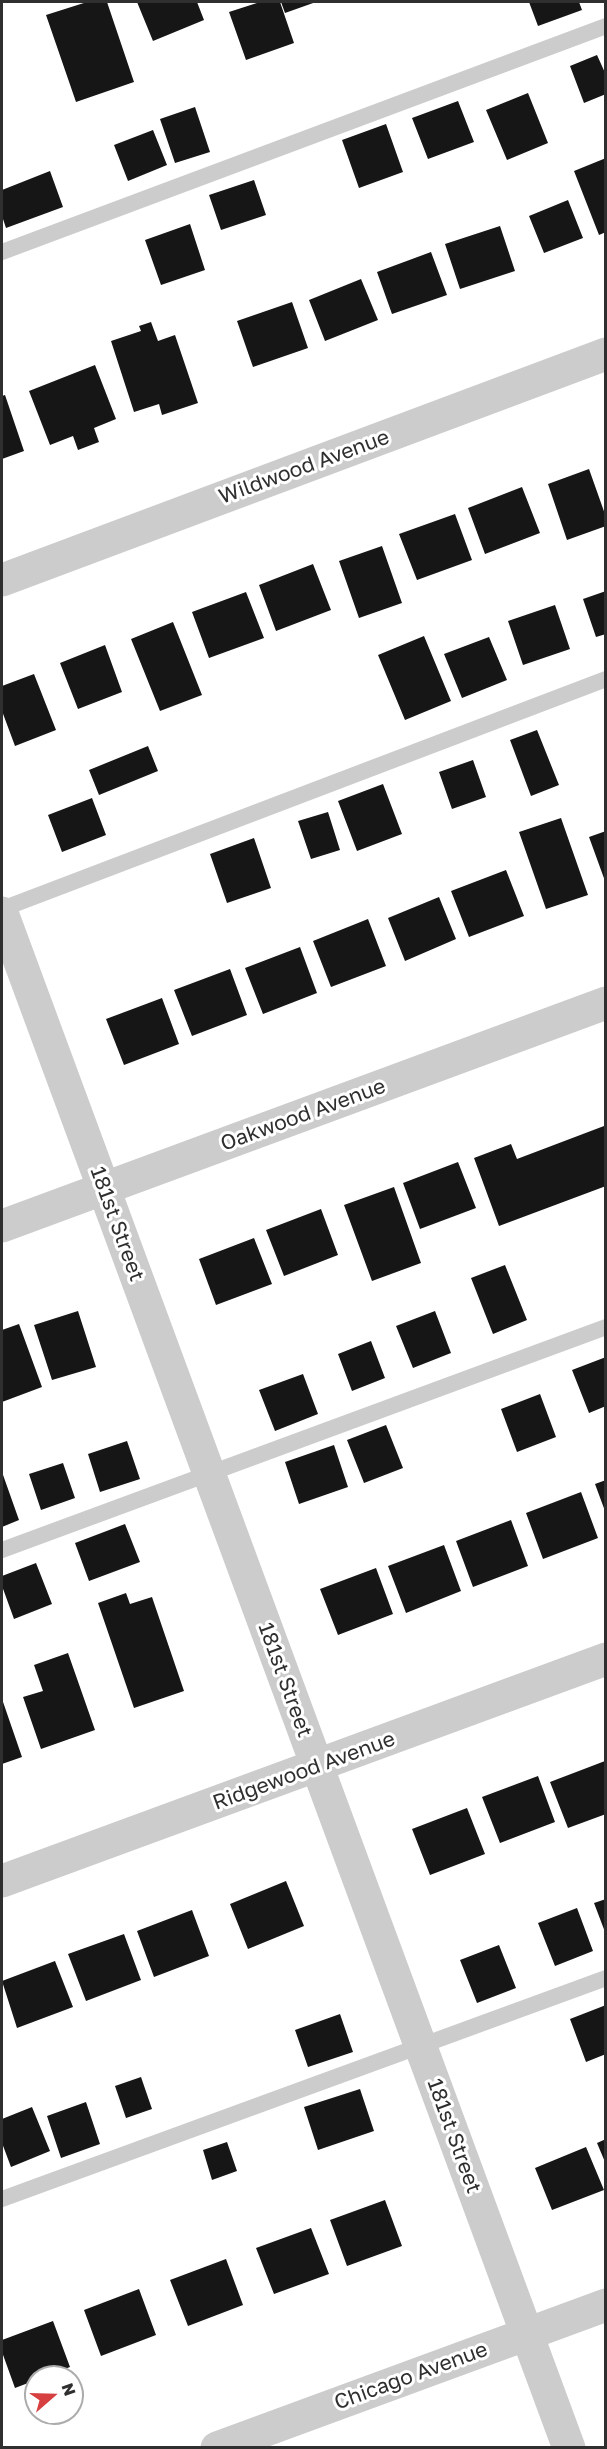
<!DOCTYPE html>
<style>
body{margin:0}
#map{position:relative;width:607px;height:2449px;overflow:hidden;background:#fff;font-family:"Golos Text",sans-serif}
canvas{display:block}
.frame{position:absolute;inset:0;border:3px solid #2f2f2f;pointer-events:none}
.north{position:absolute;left:24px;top:2365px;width:60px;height:60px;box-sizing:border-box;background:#fff;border:2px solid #acacac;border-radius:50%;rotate:70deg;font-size:16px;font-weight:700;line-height:24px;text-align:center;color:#2f2f2f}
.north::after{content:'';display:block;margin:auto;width:21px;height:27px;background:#d74041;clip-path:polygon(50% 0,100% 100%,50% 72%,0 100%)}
</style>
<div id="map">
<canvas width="607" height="2449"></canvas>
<div class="frame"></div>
<div class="north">N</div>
</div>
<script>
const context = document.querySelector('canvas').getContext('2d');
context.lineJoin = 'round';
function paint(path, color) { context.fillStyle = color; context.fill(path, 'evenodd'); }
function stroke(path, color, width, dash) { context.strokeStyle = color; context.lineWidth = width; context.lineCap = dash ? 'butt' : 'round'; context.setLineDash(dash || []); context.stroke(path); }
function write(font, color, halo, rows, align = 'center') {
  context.font = font + ' "Golos Text",sans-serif'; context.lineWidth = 6; context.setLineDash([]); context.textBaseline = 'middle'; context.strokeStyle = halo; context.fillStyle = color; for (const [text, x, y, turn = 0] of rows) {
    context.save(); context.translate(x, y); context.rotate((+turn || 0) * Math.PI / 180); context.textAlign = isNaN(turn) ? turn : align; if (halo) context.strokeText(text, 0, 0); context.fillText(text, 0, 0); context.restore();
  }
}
const building = new Path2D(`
 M87,2H107L134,82L76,102L46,15Z
 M137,2H197L204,20L153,41Z
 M260,2H280L294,43L246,60L229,12Z
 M281,2H316L285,13Z
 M529,2H579L582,10L538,26Z
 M597,55L606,75V94L584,103L570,66Z
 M528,93L548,143L507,160L486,110Z
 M458,101L474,142L428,159L412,118Z
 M195,107L210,152L175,163L160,119Z
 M386,124L403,172L359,188L342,140Z
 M153,130L167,165L128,181L114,145Z
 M606,158V232L599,235L574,171Z
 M50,171L63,207L6,228L2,216V190Z
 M254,180L266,215L221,230L209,195Z
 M568,200L583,238L544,253L529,216Z
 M190,224L205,270L161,285L145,240Z
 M500,226L515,271L460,289L445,244Z
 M431,252L447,295L392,314L377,272Z
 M361,279L378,320L325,341L309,300Z
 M292,302L308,348L253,367L237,321Z
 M151,322L158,341L175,335L198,403L162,415L159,404L134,412L111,341L141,331L139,326Z
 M95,365L116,419L94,428L99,442L78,450L73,436L50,445L29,391Z
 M5,395L24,451L2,459V396Z
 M589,469L606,517V526L567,540L548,484Z
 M522,487L540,533L485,554L468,508Z
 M455,514L472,560L417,580L399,534Z
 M382,546L402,603L359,618L339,561Z
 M313,564L331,610L276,631L259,585Z
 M606,591V634L596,637L583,599Z
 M246,592L264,638L209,658L192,612Z
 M555,605L570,649L523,665L508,621Z
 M173,622L202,695L160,711L131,639Z
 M424,636L451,701L405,720L378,655Z
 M489,637L507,680L462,698L444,654Z
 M105,645L122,692L78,709L60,663Z
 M34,674L56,730L15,746L2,711V686Z
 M537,730L559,785L531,796L510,740Z
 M148,746L158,771L99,795L89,770Z
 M473,760L486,797L452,809L439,772Z
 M383,784L402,834L357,851L338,801Z
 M92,798L106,835L62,852L48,815Z
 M328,812L340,850L311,859L298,821Z
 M561,818L588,895L546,909L519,832Z
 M606,831V881H605L589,837Z
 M254,838L271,888L227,903L210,854Z
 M506,870L524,916L469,937L451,891Z
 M439,897L456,939L405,961L388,918Z
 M368,919L386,966L331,987L313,941Z
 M300,947L317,993L263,1014L245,968Z
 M230,969L247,1015L192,1036L174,990Z
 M162,998L179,1044L124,1065L106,1019Z
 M604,1126L606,1186L499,1226L474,1158L511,1144L517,1159Z
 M458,1162L476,1208L420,1229L403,1183Z
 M394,1187L421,1263L372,1281L344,1205Z
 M321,1209L338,1255L284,1276L266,1230Z
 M254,1238L272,1284L216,1305L199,1259Z
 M505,1265L527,1320L493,1334L471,1278Z
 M78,1311L96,1367L52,1380L34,1325Z
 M435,1311L451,1353L413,1368L396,1326Z
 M19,1324L42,1387L2,1402V1330Z
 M371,1341L385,1378L352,1391L338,1354Z
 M606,1357V1406L589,1413L572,1370Z
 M303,1374L318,1414L275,1431L259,1390Z
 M540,1394L556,1437L517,1452L501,1409Z
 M386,1425L403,1468L364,1483L347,1440Z
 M127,1441L140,1479L100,1492L88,1454Z
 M334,1445L348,1487L299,1504L285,1462Z
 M63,1463L75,1498L41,1510L29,1474Z
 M2,1472L19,1520L2,1527Z
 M606,1480V1511H605L595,1484Z
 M581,1492L598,1538L543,1559L526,1513Z
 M511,1520L528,1566L473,1587L456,1541Z
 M125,1524L140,1562L89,1581L75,1543Z
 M444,1545L461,1591L406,1613L388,1566Z
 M36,1563L52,1604L14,1619L2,1586V1576Z
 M376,1568L393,1614L338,1635L320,1589Z
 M126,1593L130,1604L152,1597L184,1691L134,1708L98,1603Z
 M68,1653L95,1730L41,1749L23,1697L43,1691L34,1665Z
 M2,1699L22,1757L2,1764Z
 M605,1761L606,1814L568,1828L550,1782Z
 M538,1776L555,1822L500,1843L482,1797Z
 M467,1808L485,1854L430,1875L412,1829Z
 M286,1881L304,1926L248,1949L230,1904Z
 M606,1899V1932H605L594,1903Z
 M577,1908L593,1951L555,1966L538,1923Z
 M192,1910L209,1956L154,1977L137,1931Z
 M124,1934L141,1980L86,2001L68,1954Z
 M499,1945L516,1988L477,2003L460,1960Z
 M55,1961L73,2007L17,2028L2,1981Z
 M606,2005V2054L586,2062L570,2019Z
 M340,2014L353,2052L308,2067L295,2030Z
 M141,2077L152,2109L126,2118L115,2086Z
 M360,2089L374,2131L318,2150L304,2107Z
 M86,2102L100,2144L61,2158L47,2116Z
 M32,2107L50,2151L11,2167L2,2143V2119Z
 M606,2139V2162H605L597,2143Z
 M227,2142L237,2171L212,2180L203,2150Z
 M586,2147L604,2190L552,2210L535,2168Z
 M385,2200L402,2246L347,2266L330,2220Z
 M311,2228L329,2274L274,2294L256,2248Z
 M226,2259L243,2305L188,2326L170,2280Z
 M139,2289L156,2335L101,2356L84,2310Z
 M53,2321L70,2367L44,2377H36V2380L15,2388L2,2352V2340Z`);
const service = new Path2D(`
 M2,252L606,26
 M2,909L606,679
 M2,1550L606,1327
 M2,2199L606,1978`);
const minor = new Path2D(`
 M2,580L606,354
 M2,913L569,2448
 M2,1226L606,1003
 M2,1881L606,1659
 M217,2448L606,2305`);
const streetNames = [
 ["Wildwood Avenue",304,467,-20],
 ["Oakwood Avenue",303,1115,-20],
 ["181st Street",117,1224,70],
 ["181st Street",285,1680,70],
 ["Ridgewood Avenue",304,1771,-20],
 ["181st Street",454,2136,70],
 ["Chicago Avenue",411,2376,-20]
];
paint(building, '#161616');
stroke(service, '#ccc', 16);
stroke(minor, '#ccc', 33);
write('21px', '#2f2f2f', '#fff', streetNames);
</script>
